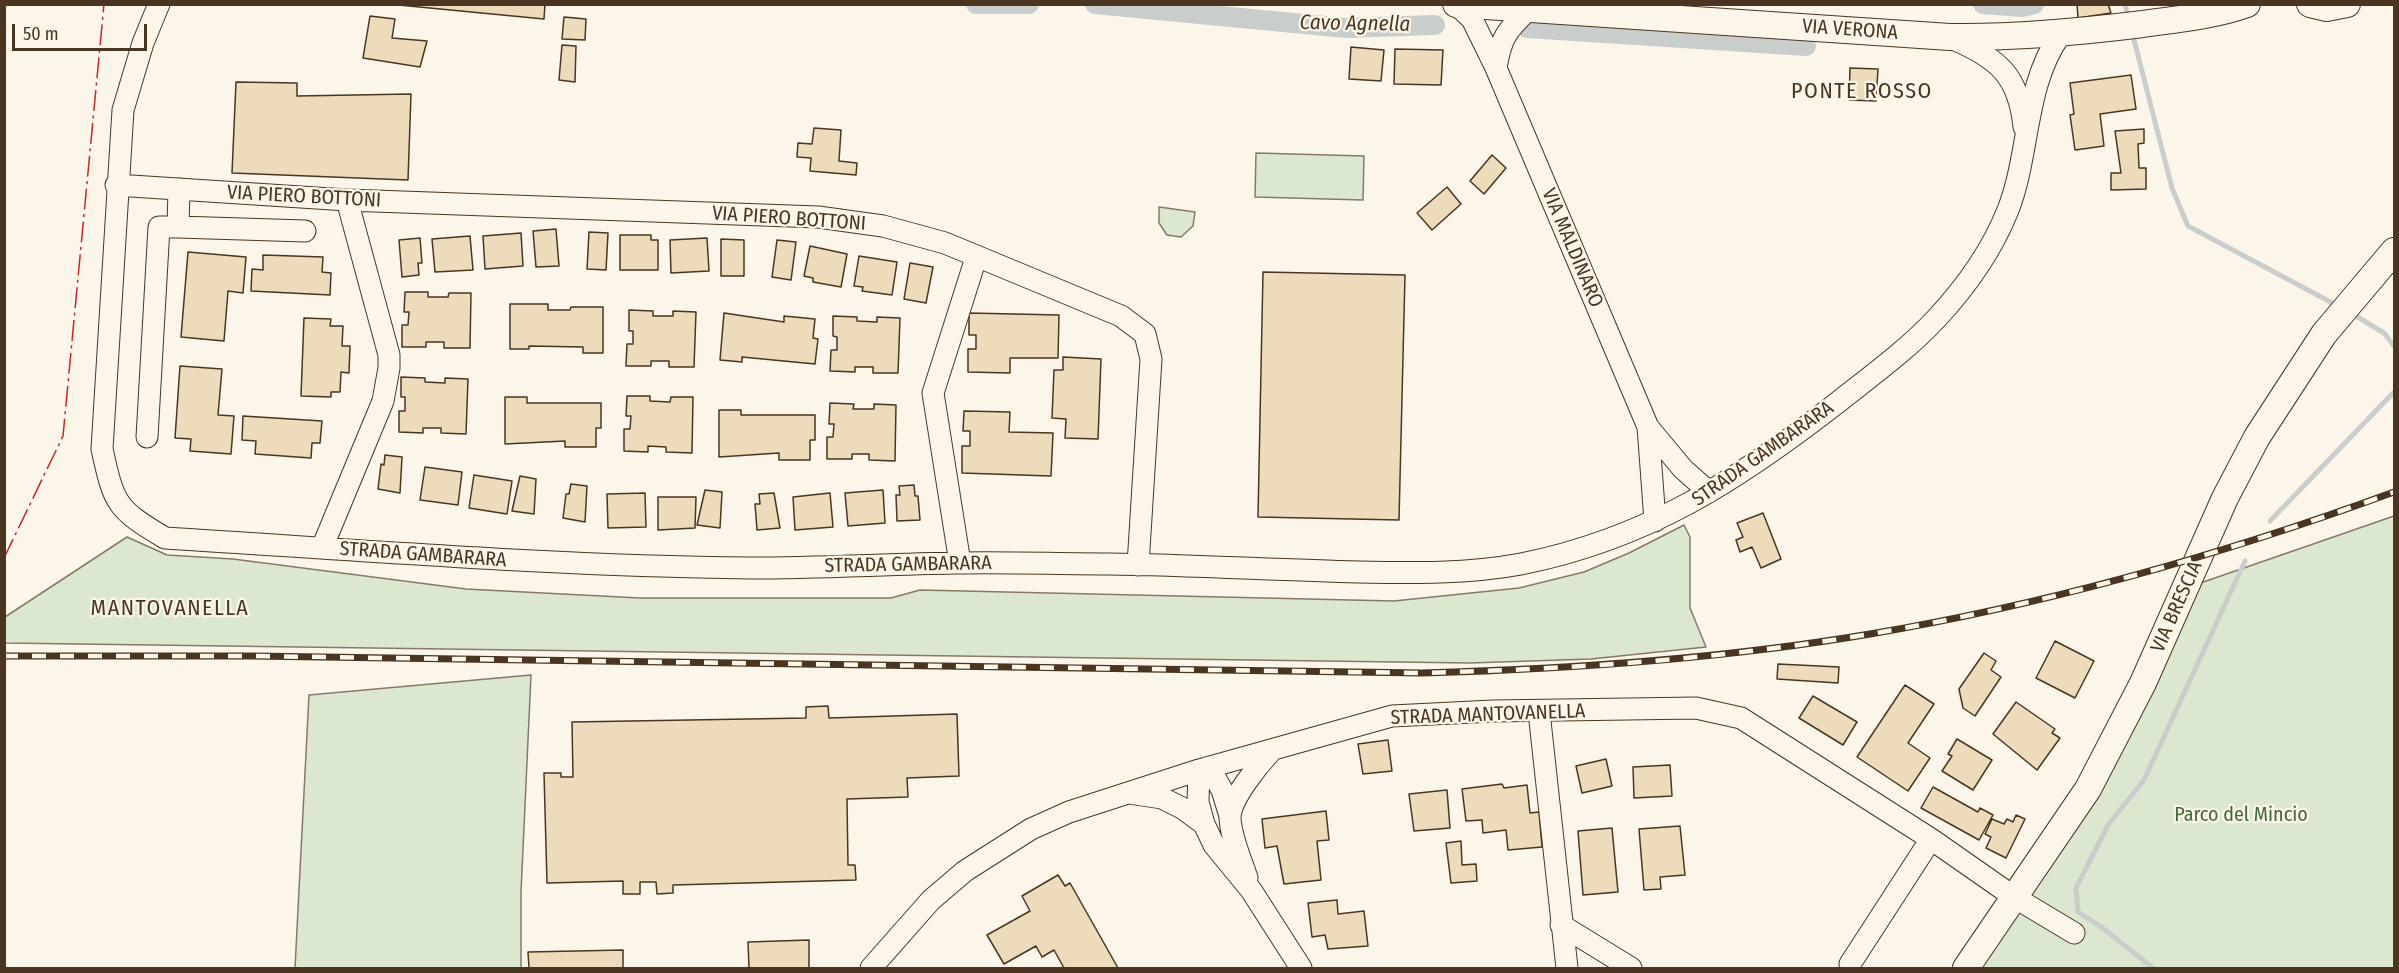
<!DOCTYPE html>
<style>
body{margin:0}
#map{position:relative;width:2399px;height:973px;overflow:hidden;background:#fbf6e9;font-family:"Fira Sans Condensed",sans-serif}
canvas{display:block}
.frame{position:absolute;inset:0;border:6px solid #4a3520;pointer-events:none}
.scale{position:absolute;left:12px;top:24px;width:135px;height:27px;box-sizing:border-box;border:3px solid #4a3520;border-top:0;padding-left:8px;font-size:18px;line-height:21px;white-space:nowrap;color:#4a3520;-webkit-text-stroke:4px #fbf6e9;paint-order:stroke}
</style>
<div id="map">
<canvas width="2399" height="973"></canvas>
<div class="frame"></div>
<div class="scale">50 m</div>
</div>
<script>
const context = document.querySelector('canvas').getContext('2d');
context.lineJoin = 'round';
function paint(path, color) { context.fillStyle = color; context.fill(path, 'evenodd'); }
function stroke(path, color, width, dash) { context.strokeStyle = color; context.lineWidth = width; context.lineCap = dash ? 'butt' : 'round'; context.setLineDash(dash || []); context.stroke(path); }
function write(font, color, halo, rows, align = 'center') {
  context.font = font + ' "Fira Sans Condensed",sans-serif'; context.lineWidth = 4.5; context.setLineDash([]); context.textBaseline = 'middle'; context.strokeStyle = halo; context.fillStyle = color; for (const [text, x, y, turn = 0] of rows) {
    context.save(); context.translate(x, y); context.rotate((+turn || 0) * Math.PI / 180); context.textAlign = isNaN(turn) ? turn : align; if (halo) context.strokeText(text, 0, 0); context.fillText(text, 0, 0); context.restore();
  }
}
const green = new Path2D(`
 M1256,153L1364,156L1363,200L1255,197Z
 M1159,207L1195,212L1193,226L1181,237L1167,235L1159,223Z
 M2394,516V968H1964L2060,829L2186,588Z
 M1684,525L1690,537V608L1706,647L1591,659L1470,663L5,643V617L127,537L167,555L233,559L466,589L640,598H891L920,590L1394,601L1519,588L1584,572L1629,553Z
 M531,675L521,892V968H295L309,695Z`);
const stream = new Path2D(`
 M2125,4L2128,17
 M2132,32L2172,188L2188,226L2338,306
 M2351,313L2384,333L2394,346
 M2270,521L2394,392
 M2153,968L2100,926L2078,912L2076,888L2108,825L2144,780L2245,561`);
const canal = new Path2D(`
 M976,4H1029
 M1095,4L1346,28L1435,25
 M1983,4L2022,7L2034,4
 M1527,28L1806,46`);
const building = new Path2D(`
 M388,4H545L544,19Z
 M2077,4H2108L2111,13L2078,18Z
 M370,16L395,19L392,38L427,41L420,67L363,58Z
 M564,17L586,19L585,40L562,39Z
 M562,45L576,46L575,82L559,80Z
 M1351,47L1384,50L1381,81L1349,79Z
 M1395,49L1443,50L1441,85L1394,84Z
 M1850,68L1878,69L1876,101L1849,100Z
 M2131,75L2136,109L2100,114L2104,146L2075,150L2070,115L2074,114L2070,83Z
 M236,82L297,83V96L411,94L408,180L232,173Z
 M814,128L841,130L839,161L857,163L856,175L810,171L811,158L797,157L798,143L812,144Z
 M2144,129V143L2138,144L2139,168H2146V189L2111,190V173H2121L2115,131Z
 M1492,155L1506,168L1484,194L1470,181Z
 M1447,187L1461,204L1432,230L1417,213Z
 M556,229L559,266L536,267L533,231Z
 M589,232L608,233L606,270L587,269Z
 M521,233L523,266L485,269L483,236Z
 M620,235H651V240H658V270H620Z
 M470,236L473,270L435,272L432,239Z
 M420,238L422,263H418L419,275L402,277L399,240Z
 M707,238L709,271L671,273L670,240Z
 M721,239L744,240V276H721Z
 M777,240L796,242L791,280L772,277Z
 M810,246L847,254L841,287L813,282V278L804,276Z
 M188,252L246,257L243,293L228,291L224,341L181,337Z
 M263,255L323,257L322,272L331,273L330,295L251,291L252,269L263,270Z
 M859,256L897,262L892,295L862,291L863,287L854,286Z
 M910,263L933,267L926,303L904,299Z
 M1263,272L1405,275L1399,520L1258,517Z
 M405,292H428V297H448L449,293H471L470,348H444V342H426V347H402V325H408L409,312H404Z
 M510,304H548V310H570L571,307H603V353H583V347L529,346V349H510Z
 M629,310L653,311V316H673V311L696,312L694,367H669V361H651V366H626L627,344H633V331H629Z
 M724,313L784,322V316L815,319L813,338L818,339L815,364L742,357V362L720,360Z
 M969,313L1059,315L1058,358H1010V373L968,372V349H976V335H969Z
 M833,316L857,317V321L877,322V317L900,318L898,373H873V367H855V372L830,371L831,350H837V337L833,336Z
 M304,318L331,319L330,326H343L342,346H350L349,373L341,372L340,392H331V397L301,396Z
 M1063,357L1101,359L1098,439L1065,438L1066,419L1052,418L1054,370H1063Z
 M180,366L222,369L218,415L234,416L231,454L190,451L191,439L175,438Z
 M401,377L425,378V382L445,383V378L468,379L466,434L441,433V428H423V433L399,432V411H405V397H401Z
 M627,396H650V401L670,402L671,397H693L692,453L666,452V447L648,446V452L624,451V429H630L631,416H626Z
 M505,397H527V403H601V428H596V447H565V441L505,444Z
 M830,403L854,404L853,409H874V404L896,405L895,461L869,460V454H852V459H827V437H833L834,424H829Z
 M719,410H741V415H815V440H810V460H779V453L719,457Z
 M964,411L1010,412L1009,432L1053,433L1051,476L962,473V446H970V431H963Z
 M243,416L322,421L320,443H312L311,458L255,454L256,441L242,440Z
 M385,455L402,457L400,493L378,489L381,464L384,465Z
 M425,467L462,472L458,505L420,500Z
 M474,475L512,481L507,514L469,508Z
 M520,476L536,479L534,514L512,511Z
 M571,484L587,486L585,522L563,518L566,494H569Z
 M914,485L915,496H918L920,520L897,521L896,495H900L899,486Z
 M705,490L722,492L720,528L697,525Z
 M883,490L885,523L848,526L845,493Z
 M645,493L646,527L608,528L607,494Z
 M774,493L780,528L757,530L755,504H760L759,494Z
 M830,493L833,527L795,530L793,497Z
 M658,497H696L695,528L658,530Z
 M1763,513L1781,559L1761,568L1752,547L1740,552L1736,540L1743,537L1737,523Z
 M2055,641L2094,661L2075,698L2036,678Z
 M1984,653L1996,661L1991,670L2001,677L1975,716L1963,708L1959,689Z
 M1778,664L1839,667L1838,683L1777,679Z
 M1905,685L1934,704L1908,743L1930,758L1908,791L1857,757Z
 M1813,696L1857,722L1843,745L1799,718Z
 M2016,702L2055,729L2052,733L2060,738L2037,770L1993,734Z
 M828,706L829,718L957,714L959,776L907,778L908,797L847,799L848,865H855L856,880L673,885V893L657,894L656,882H640V894H623V881L547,883L544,773H561V777H573L572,722L806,718V707Z
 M1957,739L1992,760L1973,790L1942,771L1952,756L1948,754Z
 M1388,740L1392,771L1363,774L1358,744Z
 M1606,759L1612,786L1582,793L1576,766Z
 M1670,765L1672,796L1634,798L1633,767Z
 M1502,784L1504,788L1527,785L1530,813L1539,812L1542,847L1508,850L1506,830L1483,833L1482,820L1466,821L1462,789Z
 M1933,787L1978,812L1980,808L1993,815L1979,840L1921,808Z
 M1447,790L1450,828L1414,831L1409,794Z
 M1326,811L1329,840L1317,841L1321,880L1284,884L1277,846L1265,848L1262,819Z
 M2016,815L2025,819L2006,858L1986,848L1991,837L1985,834L1992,819L2004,824L2007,819L2013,822Z
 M1680,826L1685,875L1660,877L1661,889L1644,890L1639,829Z
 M1612,828L1618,892L1583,895L1578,831Z
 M1461,841L1462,865L1476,864L1477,881L1451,883L1446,843Z
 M1058,875L1065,886L1070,883L1118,968H1064L1054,950L1042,957L1036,946L1004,964L987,935L1030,911L1022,896Z
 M1337,900L1338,914L1364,911L1368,946L1328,949L1325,935L1312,937L1308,903Z
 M809,940V968H749L748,942Z
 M623,950V968H529L528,952Z`);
const minor = new Path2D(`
 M159,4L143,43L123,110L102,449C114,504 116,509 165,538C360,550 555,566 750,568C819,568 888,564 957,563C1007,562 1058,564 1109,564C1192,565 1275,570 1359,572C1412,573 1468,574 1521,564C1647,539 1738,480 1837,403C1871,376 1907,350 1936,319C1965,288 1992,250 2008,210C2030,154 2024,86 2060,35
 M1456,4L1472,19L1496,68L1648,427L1683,469L1709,492
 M1953,39C1998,58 2019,76 2024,127
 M1496,68C1501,38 1506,31 1528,10
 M116,185L347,200L818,217L883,226L945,243L1121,316L1145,334L1151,359L1138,565
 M178,227L305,231
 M1648,427L1655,521
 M147,437L159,227H178L179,189
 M322,548L383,401L389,368V355L347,200
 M960,563L933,393L976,258
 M1539,712L1567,968
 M1209,767L1222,790L1230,816
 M1199,770L1198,802L1204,824
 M1129,793L1162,798L1182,808L1204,824L1214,845L1251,890L1301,968
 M1247,878C1241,859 1231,838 1230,818C1230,799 1259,764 1272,750
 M1561,925L1631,968
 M1850,964L1931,839
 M871,968L931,900L965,871L1031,829L1069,812L1199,770L1392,716L1493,711L1696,708L1741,718L1931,839L2014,897L2074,933`);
const major = new Path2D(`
 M1456,4L1950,37C2015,38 2078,32 2143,24C2178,19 2213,16 2247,4
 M2310,4L2327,8L2347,4
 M1966,968L2088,789L2143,683L2225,498L2257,437L2324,334L2394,251`);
const rail = new Path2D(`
 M4,656H252L1422,673C1572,669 1722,659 1870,634C2049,604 2224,554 2394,492`);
const power = new Path2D(`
 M4,558L63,436L104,4`);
const streetNames = [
 ["VIA VERONA",1850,30,4],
 ["VIA PIERO BOTTONI",304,197,3],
 ["VIA PIERO BOTTONI",789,219,4],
 ["VIA MALDINARO",1572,248,67],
 ["STRADA GAMBARARA",1763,454,-35],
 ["STRADA GAMBARARA",423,555,4],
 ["STRADA GAMBARARA",908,565,-1],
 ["VIA BRESCIA",2177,607,-66],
 ["STRADA MANTOVANELLA",1488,715,-2]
];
const parkNames = [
 ["Parco del Mincio",2241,815]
];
const waterNames = [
 ["Cavo Agnella",1355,24,1]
];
const quarterNames = [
 ["PONTE ROSSO",1862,92],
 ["MANTOVANELLA",170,609]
];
paint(green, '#dce7d0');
stroke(green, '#887966', 1.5);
stroke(stream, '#c9cecd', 5);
stroke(canal, '#c9cecd', 20);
paint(building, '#ecdcbc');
stroke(building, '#4a3520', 1.5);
stroke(minor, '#4a3520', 23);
stroke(major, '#4a3520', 28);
stroke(minor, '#fbf6e9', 21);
stroke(major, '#fbf6e9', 26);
stroke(rail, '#4a3520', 7);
stroke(rail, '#fbf6e9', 4.5, [14]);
stroke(power, '#c62828', 1.5, [21, 4.5, 3, 4.5]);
write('20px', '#4a3520', '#fbf6e9', streetNames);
write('20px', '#436837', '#fbf6e9', parkNames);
write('italic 21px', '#4a3520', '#fbf6e9', waterNames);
context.letterSpacing = '1.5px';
write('22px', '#4a3520', '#fbf6e9', quarterNames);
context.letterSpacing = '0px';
</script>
